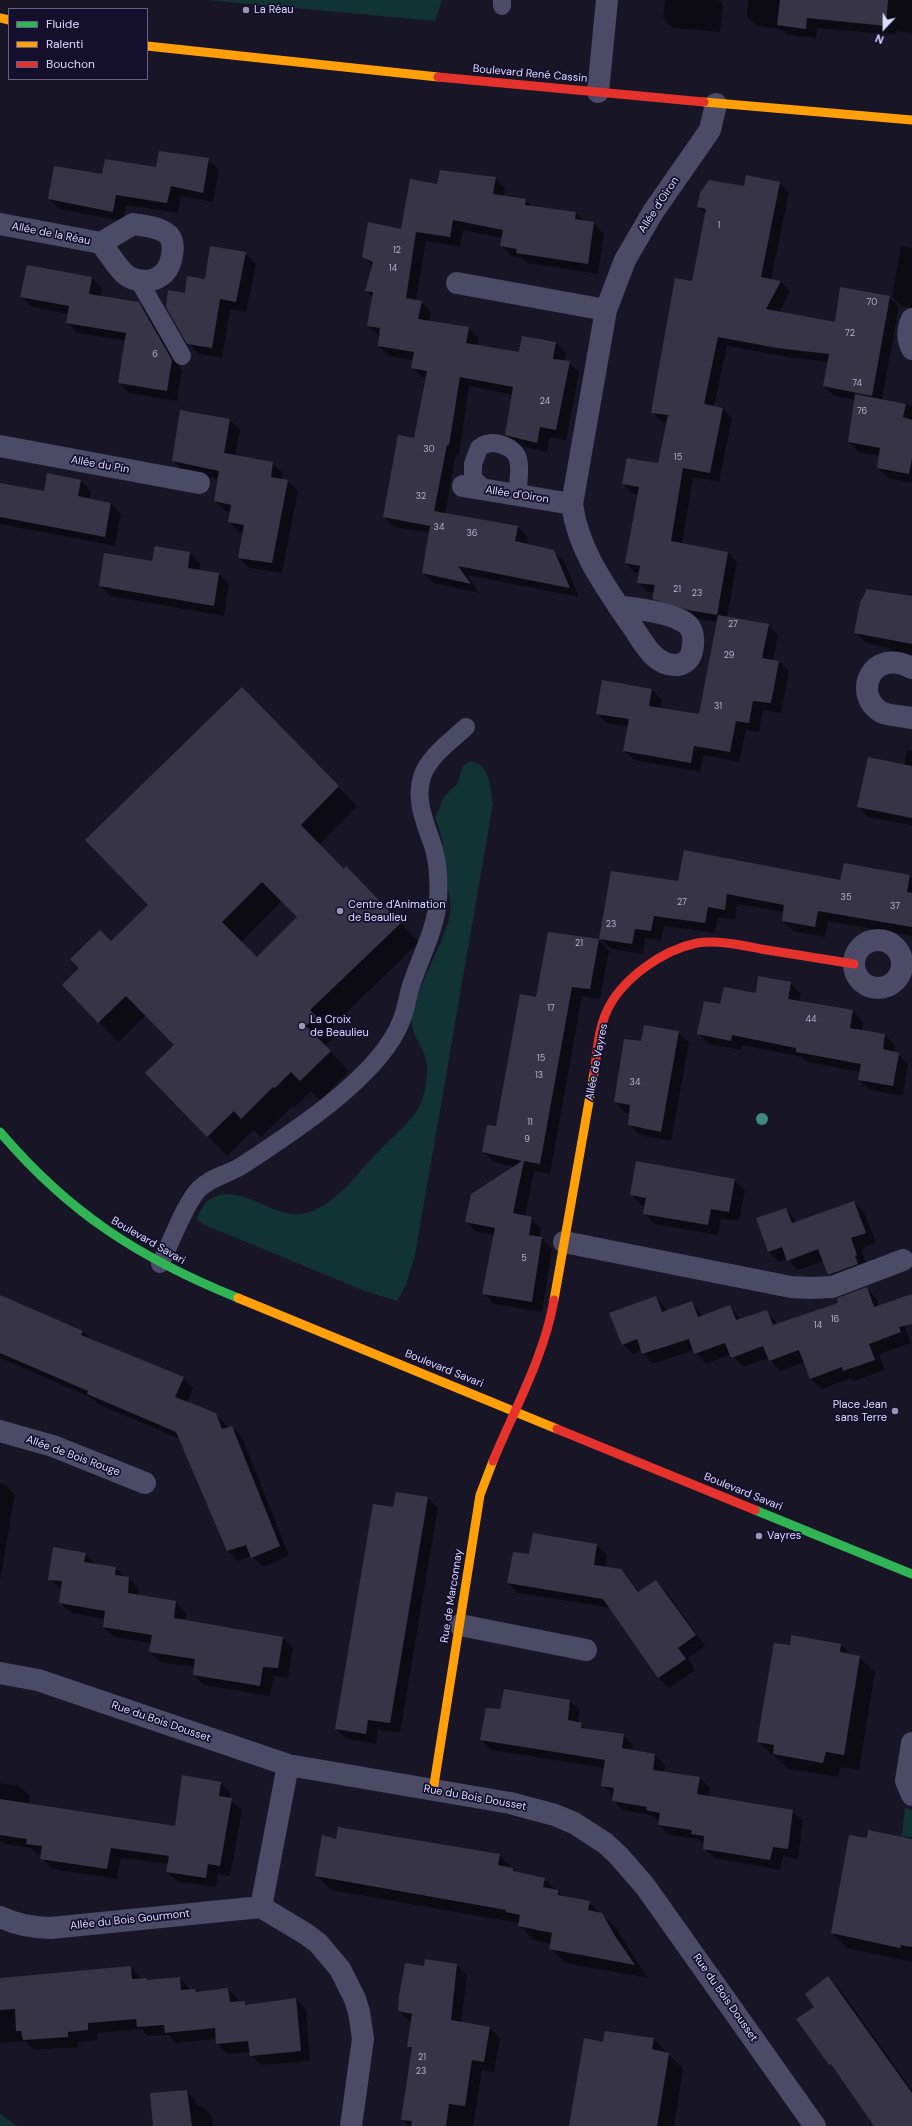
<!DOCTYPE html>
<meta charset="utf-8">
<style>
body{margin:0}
#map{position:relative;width:912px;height:2126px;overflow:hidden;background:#181626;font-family:"DM Sans",sans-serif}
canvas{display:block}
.legend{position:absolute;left:8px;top:8px;width:140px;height:72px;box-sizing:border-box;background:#130f2d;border:1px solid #646181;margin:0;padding:5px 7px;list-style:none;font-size:12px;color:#dedbff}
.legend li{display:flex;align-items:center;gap:8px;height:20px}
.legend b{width:20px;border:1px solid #646181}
.north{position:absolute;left:864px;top:8px;width:40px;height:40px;-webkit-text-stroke:3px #130f2d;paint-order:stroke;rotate:202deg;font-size:11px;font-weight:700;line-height:16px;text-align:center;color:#dedbff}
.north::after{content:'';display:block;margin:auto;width:14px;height:18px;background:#dedbff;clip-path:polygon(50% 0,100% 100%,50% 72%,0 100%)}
</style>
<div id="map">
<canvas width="912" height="2126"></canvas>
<ul class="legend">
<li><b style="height:5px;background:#30b455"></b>Fluide</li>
<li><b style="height:5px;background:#ff9f0a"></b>Ralenti</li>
<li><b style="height:5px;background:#e5322d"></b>Bouchon</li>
</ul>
<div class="north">N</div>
</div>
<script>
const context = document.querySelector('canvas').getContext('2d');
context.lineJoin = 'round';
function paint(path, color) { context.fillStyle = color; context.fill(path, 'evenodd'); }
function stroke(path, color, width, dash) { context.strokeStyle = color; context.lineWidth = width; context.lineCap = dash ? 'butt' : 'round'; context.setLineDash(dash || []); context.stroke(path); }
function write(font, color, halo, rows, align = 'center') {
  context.font = font + ' "DM Sans",sans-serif'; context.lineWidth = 3.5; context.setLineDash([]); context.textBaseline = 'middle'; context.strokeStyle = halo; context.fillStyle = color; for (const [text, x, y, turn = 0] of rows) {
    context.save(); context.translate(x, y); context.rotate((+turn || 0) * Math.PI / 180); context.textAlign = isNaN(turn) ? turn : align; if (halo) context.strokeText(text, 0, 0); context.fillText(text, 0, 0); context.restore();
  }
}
const green = new Path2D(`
 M207,0H442L435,21Z
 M470,761C490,763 490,787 493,803L415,1255L406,1285L397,1301L365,1291L205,1225L196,1219L207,1201C242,1177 275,1227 313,1211C341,1199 358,1172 379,1151C392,1137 408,1125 418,1109C425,1097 427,1081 427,1068C428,1050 409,1035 412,1017C419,980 441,951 450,915C453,901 447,890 446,877C445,854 444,839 435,818L444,797L457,784L463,766Z
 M905,1808L912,1810V1838L902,1836Z
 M0,2114L17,2126H0Z`);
const shadow = new Path2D(`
 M665,0H718L723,5L720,32L673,28L663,18Z
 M748,0H912V33L896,31L895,35L817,28L816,38L788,35L783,30L757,26L747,17Z
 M208,159L219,170L213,202L181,196L178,213L126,205L123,221L59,209L49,199L103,175Z
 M495,178L505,188L504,197L526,200L532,207L576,213L584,221L594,223L604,234L598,274L527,263L522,258L511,256L501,245L503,238L463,230L460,247L426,241L416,301H421L431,312L429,322L468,328L479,338L477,346L520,354L556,343L566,353L564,362H569L579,372L566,440L550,437L547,452L516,445L506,435L513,395L469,386L459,455L456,454L445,514L518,527L528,537L527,545L553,551L564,561L579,597L467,575L479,593L433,583L423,573L429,533L394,527L384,517L415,439L427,378L422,377L412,367L413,360L389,356L379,346L380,336L368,326L373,298L366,290L373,266L363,257L402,230L438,185Z
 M779,183L789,192L771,280L781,282L790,291L779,313L835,323L889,297L899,306L882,400L912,406V483L888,478L878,468L880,456L859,452L849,442L855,400L834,396L824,386L829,362L787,357L727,346L714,407L723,408L732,418L719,482L693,477L682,544L728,552L737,562L727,618L768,625L778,635L773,660L779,661L789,671L781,713L763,710L759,732L746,730L739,762L704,755L700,772L634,760L624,751L629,727L607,723L597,713L652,690L662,700L660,708L700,715L717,622L698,619L663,608L654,598L655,593L648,592L638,582L640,573H635L626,563L638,495L633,494L623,484L658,464L667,423L662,422L652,412L693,282L706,214L698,207L744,188Z
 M901,246L912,248V308L902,307L892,296Z
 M245,253L256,264L246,312L230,309L222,358L199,354L188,343L186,294Z
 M92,278L102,288L101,297L139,303L150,314L182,371L177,401L129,393L119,383L126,341L78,333L67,323L69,314L32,307L22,297Z
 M230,420L240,430L235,456L272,463L283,473L282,480L287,481L298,491L282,573L249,568L239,558L244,533L239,532L229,522L231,512L225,511L215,501L219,479L183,471L173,461Z
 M81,481L91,491L89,499L111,503L121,514L115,546L0,524V484L45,492Z
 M156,547L190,553L200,563L199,571L219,574L229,584L224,616L110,596L100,585L153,562Z
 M863,597L912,606V661H901L891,650V648L866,643L856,633Z
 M261,708L357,806L319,845L344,870L365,887L419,942L329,1030L335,1036L325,1046L349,1071L320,1100L311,1091L295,1107L293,1106L261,1137L254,1130L227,1156L208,1136L175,1045L146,1015L118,1042L63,985L150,905ZM282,901L299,917L257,958L241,942Z
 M907,750L912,751V825L868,817L858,806L904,766Z
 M910,876L912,879V936L828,921L825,937L793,931L783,921L784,912L737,904L735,920L718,917L715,933L664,926L661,941L645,938L643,954L611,949L600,938L679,882L841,881Z
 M599,940L609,951L600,999L582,996L550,1174L534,1171L525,1216L531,1218L541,1228L540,1237L552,1248L542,1312L494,1304L484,1294L495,1235L477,1232L466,1222L515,1167L494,1162L483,1152L497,1127L537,998Z
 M790,983L801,994L799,1002L853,1011L863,1022L862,1031L885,1035L895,1045L894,1053L898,1054L908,1064L903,1096L870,1090L859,1080L861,1072L807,1062L802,1057L742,1045L741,1050L709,1044L699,1034L721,1005Z
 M678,1032L689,1043L671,1141L639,1135L629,1124L630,1113H625L615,1102L625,1040L642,1042Z
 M734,1180L745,1190L739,1221L721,1219L718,1235L654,1224L644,1213L645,1206L641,1205L631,1194Z
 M854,1202L864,1212L876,1243L861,1249L867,1265L841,1284L830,1274L824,1261L798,1270L787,1259L779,1262L769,1252L757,1219L786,1209L797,1222Z
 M866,1288L877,1299L879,1306L900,1313L911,1343L879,1354L885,1370L854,1381L851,1378L822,1389L811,1379L805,1362L780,1371L769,1358L743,1367L731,1354L706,1364L694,1350L653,1364L642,1351L633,1354L623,1344L656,1297L668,1311L691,1302L703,1316L730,1306L741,1320L767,1311L778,1325L839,1304Z
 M0,1296L83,1331L92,1341L183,1378L193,1388L187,1403L216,1414L228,1428L232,1427L242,1437L289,1556L263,1567L252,1556L238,1561L228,1551L180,1439L98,1404L92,1398L0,1358Z
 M0,1483L4,1484L15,1494L0,1581Z
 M428,1498L438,1508L400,1733L378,1730L376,1744L347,1739L336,1729L394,1509Z
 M597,1545L607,1555L605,1567L621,1570L640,1592L656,1581L666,1591L705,1646L688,1658L695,1670L669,1688L659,1678L611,1608L518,1593L508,1583L530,1555Z
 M85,1554L96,1564L115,1567L125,1578H129L139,1589L138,1596L176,1602L186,1613L185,1621L283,1638L293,1648L288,1678L274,1676L270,1696L204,1685L194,1675L195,1667L160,1662L150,1652L151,1643L114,1637L104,1627L105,1619L71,1613L60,1603L62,1590L49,1579Z
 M841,1645L851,1655L859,1657L875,1672L859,1770L841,1767L838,1777L789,1769L758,1742L791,1646Z
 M570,1701L580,1711L578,1723L588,1730L623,1735L633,1745L632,1751L655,1755L665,1765L664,1773L700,1778L710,1788L708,1797L792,1811L803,1821L798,1859L783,1856L780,1870L714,1858L704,1848V1844L698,1839L669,1835L659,1825L660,1821L653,1816L623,1810L613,1800L614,1796L602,1785L605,1768L491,1750L481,1739L501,1710Z
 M0,1783L19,1786L30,1796L29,1804L175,1827L221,1783L231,1793L230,1799L242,1810L230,1876L218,1874L216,1887L178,1882L167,1872L169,1864L121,1858L117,1879L52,1869L42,1858V1855L37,1854L31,1848L5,1844L0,1840Z
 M867,1839L912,1840V1962L847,1948L832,1933Z
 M337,1840L499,1855L517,1873L544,1879L565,1897L589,1902L616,1928L648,1978L565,1963L550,1948L551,1944L533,1940L518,1923L331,1890L316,1875Z
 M457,1965L467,1975L461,2023L489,2028L500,2038L494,2072L482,2070L473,2126H409L402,2119L412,2050L408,2046L412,2022L409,2021L399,2011L425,1967Z
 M131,1967L141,1979H146L149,1981L180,1978L190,1990H195L197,1992L228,1989L238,1999V2002H244L248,2005L296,1999L306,2009L310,2061L261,2065L251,2055L250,2052L228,2054L217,2044V2039L176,2043L169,2035L148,2036L141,2029L97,2033L98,2040L77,2042L78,2047L34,2050L25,2041L0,2043V1979Z
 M828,1978L839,1988L912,2090V2126H875L838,2072L797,2019L815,2007Z
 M606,2032L654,2039L683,2069L674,2126H570L604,2043Z
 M187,2091L196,2101L197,2106H202L212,2116L213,2126H155Z`);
const building = new Path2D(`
 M780,0H888L886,26L807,18L806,29L777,25Z
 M159,151L209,158L203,193L171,186L167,203L116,195L113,212L48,199L54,166L102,174L105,159L156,167Z
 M440,170L496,177L493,194L526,199L525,205L576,212L575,219L594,222L588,264L516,253L517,249L500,246L503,230L453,220L450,237L416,232L406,298L422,301L418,319L469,327L466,343L519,352L522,336L556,342L553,359L570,361L556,430L540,427L537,443L505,435L513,387L460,377L449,445H447L434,511L518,526L515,541L554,550L570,588L458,566L471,584L422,573L430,526L383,517L398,435L414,438L427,371L411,368L414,352L378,346L380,328L367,326L373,292L365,291L373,262L362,257L368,222L401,229L410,179L437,184Z
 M746,175L780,182L761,277L781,281L766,309L835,322L840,287L890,296L872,396L823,386L829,354L777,348L718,337L704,404L723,408L710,473L683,468L671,541L728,552L717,615L688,610L652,599L655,585L637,583L640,566L625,563L639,487L622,484L627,458L658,463L668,415L651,413L657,378L675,278L692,281L706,209L697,207L700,193L709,180L744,186Z
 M210,246L246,252L236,302L220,299L212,348L187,344L166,307L168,290L185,293L187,276L205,279Z
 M27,265L92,277L89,294L139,302L172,360L167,391L118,383L126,333L66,323L69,306L20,297Z
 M855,394L906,404L903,417L912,420V458L909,474L877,468L880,448L848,442Z
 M180,410L230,419L224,453L273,462L271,477L288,480L272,563L238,558L244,525L228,522L231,505L214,501L219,471L172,461Z
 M47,473L81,480L78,496L111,503L105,537L0,517V483L44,491Z
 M155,546L190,552L188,568L219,573L214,606L99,586L104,553L152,561Z
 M867,589L912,596V644L854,633L860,603Z
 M718,615L769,624L762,658L779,661L771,703L753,701L749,723L736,721L730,752L694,746L691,763L623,751L629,719L596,714L602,680L652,689L649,706L699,714Z
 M242,687L339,786L301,825L344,869L346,866L401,923L310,1010L316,1016L306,1026L331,1051L300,1081L291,1072L275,1088L273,1087L241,1119L234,1111L207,1137L145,1073L174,1045L126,996L98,1023L62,985L79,968L70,959L100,930L111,941L148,905L85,840ZM262,882L297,917L257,957L222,922Z
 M868,757L912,766V818L857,807Z
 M684,850L840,880L844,863L910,875L907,892L912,893V927L818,911L815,927L782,921L784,905L727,894L725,910L708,907L705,923L654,916L651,931L635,929L632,944L599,939L611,871L678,881Z
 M548,932L599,939L590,989L572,987L540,1164L524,1161L513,1213L532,1217L529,1235L542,1237L532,1302L482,1294L495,1228L465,1222L471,1194L522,1161L482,1152L487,1125L496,1126L520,994L536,997Z
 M758,976L791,982L788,999L853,1010L850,1028L885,1034L883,1049L899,1053L893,1086L858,1080L861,1064L796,1052V1048L732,1035L731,1041L697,1034L704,1001L720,1004L724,987L756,993Z
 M644,1025L679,1031L661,1132L628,1125L630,1105L614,1102L624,1039L641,1041Z
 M636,1161L735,1179L729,1212L711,1209L708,1225L643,1214L646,1198L630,1195Z
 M854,1201L866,1233L851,1238L857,1255L855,1256L858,1264L828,1275L818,1249L787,1261L782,1247L768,1252L756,1218L786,1208L792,1223Z
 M867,1287L874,1307L912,1294V1324L899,1327L901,1332L869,1344L875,1360L843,1371L842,1367L810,1379L799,1350L769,1361L763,1346L731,1358L725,1343L694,1354L689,1339L642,1354L637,1339L622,1345L609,1313L656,1296L662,1312L692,1301L698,1317L730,1305L736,1320L767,1310L773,1325L838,1303L837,1298Z
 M0,1295L83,1331L81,1335L184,1377L175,1397L216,1413L222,1429L232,1426L280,1546L251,1558L246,1545L227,1551L176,1432L87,1394L88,1391L0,1353Z
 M396,1492L428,1497L390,1723L368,1720L366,1734L335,1729L373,1504L393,1507Z
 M533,1533L597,1544L594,1565L621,1569L638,1592L656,1580L696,1635L678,1648L686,1659L658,1678L603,1599L507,1583L513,1552L529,1554Z
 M53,1547L86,1553L84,1562L116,1567L115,1575L129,1577L128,1593L176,1601L174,1618L283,1637L278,1668L263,1667L260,1686L193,1675L195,1659L149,1652L152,1635L103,1627L105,1611L59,1603L62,1581L48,1580Z
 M791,1635L841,1644L840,1652L860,1656L844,1755L826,1752L823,1763L773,1754L774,1745L757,1742L774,1643L790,1645Z
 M504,1689L570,1700L568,1720L582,1723L581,1728L624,1734L622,1748L655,1754L653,1770L700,1777L697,1794L793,1810L788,1849L773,1847L770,1860L703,1849L704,1836L691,1834L692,1830L658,1825L660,1813L646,1810L647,1807L612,1801L614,1788L601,1786L605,1760L480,1740L486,1708L500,1709Z
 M182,1775L221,1782L219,1796L232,1798L220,1866L208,1864L206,1878L166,1872L169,1856L111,1848L107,1869L40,1859L42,1846L26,1844L27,1839L0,1835V1799L175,1826Z
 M338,1827L500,1854L498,1865L513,1868V1871L545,1878L543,1887L558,1890V1895L590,1901L588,1910L602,1913L615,1936L635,1965L549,1949L552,1933L518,1926L520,1915L506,1912V1910L315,1876L322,1835L336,1839Z
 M868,1830L912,1839V1947L901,1945L900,1948L831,1933L849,1835L867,1838Z
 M425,1959L457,1964L451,2020L490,2027L484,2062L472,2060L465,2106L449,2104L446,2126H411L412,2121L401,2120L412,2047H407L412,2014L398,2011L399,1996L405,1963L424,1966Z
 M131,1966L132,1979L147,1978V1980L180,1977L181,1990L195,1989L196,1992L228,1988L230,2002L245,2001V2005L296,1998L301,2051L250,2056L248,2041L216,2044L215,2028L165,2033L164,2025L137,2027L136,2019L88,2023V2030L68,2032V2037L23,2040L21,2031H16L15,2009L0,2010V1978Z
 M828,1976L912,2093V2126H874L831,2064L829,2065L796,2019L814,2007L805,1994Z
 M605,2031L654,2038L652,2049L669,2053L657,2126H569L584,2038L603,2042Z
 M187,2090L192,2126H153L150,2093Z`);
const lane = new Path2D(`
 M502,6V0
 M138,279L182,356
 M485,490L473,478V464L479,448C485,443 492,442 499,444C528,451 517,473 518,495
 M160,1264C170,1245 185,1203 199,1189C211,1177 229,1174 243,1165C292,1133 382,1075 402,1019C407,1006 408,992 413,980C422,954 436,927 438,900C439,884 438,864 434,849C427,827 414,801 422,777C428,757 451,741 466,727`);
const street = new Path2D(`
 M598,92L607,0
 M0,224L101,243C107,251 121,273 129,277C150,287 169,277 172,255C173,250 173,242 170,237C163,227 144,226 133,224L101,243
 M457,283L606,310
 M912,319C907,330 907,338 912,349
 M0,446L199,483
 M463,486L572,504
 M618,606C636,609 674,612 688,625C694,632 694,643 692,651C691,658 685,664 678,665C653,667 642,639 630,623C605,586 578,550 572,504L606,310L625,260L653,212L710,130L716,104
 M912,668C871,646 852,695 881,712C889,716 903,716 912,718
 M854 964a24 24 0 1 1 48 0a24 24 0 1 1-48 0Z
 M564,1242L791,1287L810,1288L832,1287L903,1260
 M0,1431L53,1446L145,1483
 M460,1625L586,1650
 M0,1673L38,1680L288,1765L510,1803L555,1815L574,1823L605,1843L618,1855L645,1886L815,2126
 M912,1743L906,1781L912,1795
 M261,1907L288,1765
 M0,1917C17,1925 33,1928 51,1928L261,1907L306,1934L318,1943L340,1969L355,1999L359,2012L363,2039L351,2126`);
const fast = new Path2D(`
 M0,1132C69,1213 139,1258 238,1298
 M755,1510L912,1574`);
const slow = new Path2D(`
 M0,18L9,20
 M147,46L438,77
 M704,102L912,120
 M238,1298L557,1429
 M554,1300L594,1073
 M433,1791L480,1495L493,1461`);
const jam = new Path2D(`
 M438,77L704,102
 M594,1073C597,1054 598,1031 606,1013C620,980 662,950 697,943C717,940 741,945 761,949C792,954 823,959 854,964
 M557,1429L755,1510
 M493,1461C515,1408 544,1357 554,1300`);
const trees = [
 [762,1119]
];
const markers = [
 [246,10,4,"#9996b3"],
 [340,911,4,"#9996b3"],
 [302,1026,4,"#9996b3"],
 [895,1411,4,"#9996b3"],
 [759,1536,4,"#9996b3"]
];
const numberNames = [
 ["1",719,226],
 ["12",397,251],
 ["14",393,269],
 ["70",872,303],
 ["72",850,334],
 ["6",155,355],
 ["74",857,384],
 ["24",545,402],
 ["76",862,412],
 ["30",429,450],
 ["15",678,458],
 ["32",421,497],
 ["34",439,528],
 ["36",472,534],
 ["21",677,590],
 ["23",697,594],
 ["27",733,625],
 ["29",729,656],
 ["31",718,707],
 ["35",846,898],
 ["27",682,903],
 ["37",895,907],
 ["23",611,925],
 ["21",579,944],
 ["17",551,1009],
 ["44",811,1020],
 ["15",541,1059],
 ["13",539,1076],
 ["34",635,1083],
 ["11",530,1123],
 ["9",527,1140],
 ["5",524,1259],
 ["16",835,1320],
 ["14",818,1326],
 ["21",422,2058],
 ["23",421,2072]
];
const poiNames = [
 ["La Réau",254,10],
 ["Centre d'Animation",348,905],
 ["de Beaulieu",348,918],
 ["La Croix",310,1020],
 ["de Beaulieu",310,1033],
 ["Place Jean",887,1405,"right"],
 ["sans Terre",887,1418,"right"],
 ["Vayres",767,1536]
];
const streetNames = [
 ["Boulevard René Cassin",530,74,5],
 ["Allée d'Oiron",659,205,-57],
 ["Allée de la Réau",51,234,11],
 ["Allée du Pin",100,465,10],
 ["Allée d'Oiron",517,495,9],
 ["Allée de Vayres",597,1062,-79],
 ["Boulevard Savari",148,1241,30],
 ["Boulevard Savari",444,1369,22],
 ["Allée de Bois Rouge",73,1456,20],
 ["Boulevard Savari",743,1492,22],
 ["Rue de Marconnay",452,1596,-81],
 ["Rue du Bois Dousset",161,1722,19],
 ["Rue du Bois Dousset",475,1798,10],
 ["Allée du Bois Gourmont",130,1920,-6],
 ["Rue du Bois Dousset",725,1998,55]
];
paint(green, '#123333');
paint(shadow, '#0007');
paint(building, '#373447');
stroke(lane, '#4b4a67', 18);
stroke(street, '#4b4a67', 22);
stroke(fast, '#30b455', 9);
stroke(slow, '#ff9f0a', 9);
stroke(jam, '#e5322d', 9);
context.fillStyle = '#3d8b7c';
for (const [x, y] of trees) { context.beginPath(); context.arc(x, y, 6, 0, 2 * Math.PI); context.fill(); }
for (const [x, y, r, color] of markers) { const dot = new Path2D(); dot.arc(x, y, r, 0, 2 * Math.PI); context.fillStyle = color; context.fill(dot); stroke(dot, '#130f2d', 1.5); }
write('9px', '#b4b1d1', null, numberNames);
write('11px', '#dedbff', '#130f2d', poiNames, 'left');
write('11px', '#dedbff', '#130f2d', streetNames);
</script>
